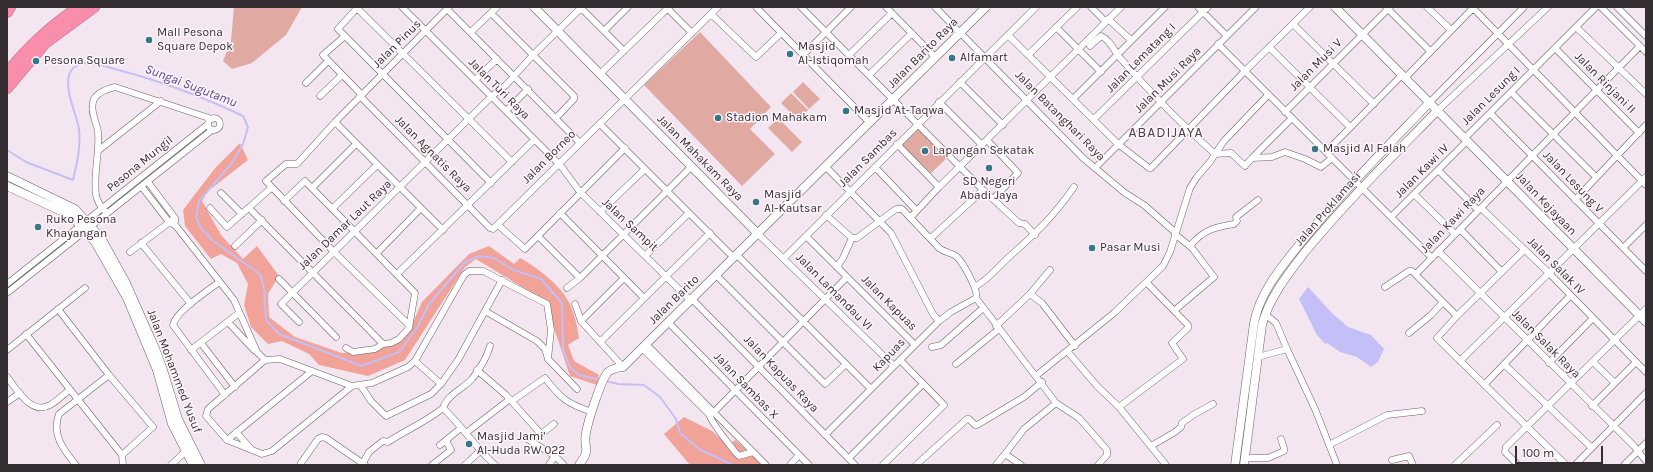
<!DOCTYPE html>
<style>
body{margin:0}
#map{position:relative;width:1653px;height:472px;overflow:hidden;background:#f4e6f0;font-family:Karla,sans-serif}
canvas{display:block}
.frame{position:absolute;inset:0;border:8px solid #342e32;pointer-events:none}
.scale{position:absolute;left:1515px;top:446px;width:88px;height:18px;box-sizing:border-box;border:2px solid #342e32;border-top:0;padding-left:5px;font-size:12px;line-height:14px;white-space:nowrap;color:#342e32;-webkit-text-stroke:3px #fef5fb;paint-order:stroke}
</style>
<div id="map">
<canvas width="1653" height="472"></canvas>
<div class="frame"></div>
<div class="scale">100 m</div>
</div>
<script>
const context = document.querySelector('canvas').getContext('2d');
context.lineJoin = 'round';
function paint(path, color) { context.fillStyle = color; context.fill(path, 'evenodd'); }
function stroke(path, color, width, dash) { context.strokeStyle = color; context.lineWidth = width; context.lineCap = dash ? 'butt' : 'round'; context.setLineDash(dash || []); context.stroke(path); }
function write(font, color, halo, rows, align = 'center') {
  context.font = font + ' Karla,sans-serif'; context.lineWidth = 3; context.setLineDash([]); context.textBaseline = 'middle'; context.strokeStyle = halo; context.fillStyle = color; for (const [text, x, y, turn = 0] of rows) {
    context.save(); context.translate(x, y); context.rotate((+turn || 0) * Math.PI / 180); context.textAlign = isNaN(turn) ? turn : align; if (halo) context.strokeText(text, 0, 0); context.fillText(text, 0, 0); context.restore();
  }
}
const green = new Path2D(`
 M234,7H302L286,35L252,63L232,69L223,61L231,41Z
 M700,32L771,107L750,129L775,154L742,186L644,85Z
 M803,82L820,99L809,109L793,92Z
 M791,93L808,110L798,120L781,103Z
 M778,118L802,142L792,152L768,128Z
 M918,127L949,156L931,173L901,145Z`);
const forest = new Path2D(`
 M240,143L248,160L208,191L202,201L221,235L243,259L257,246L279,276L268,294L269,317L295,337L342,353L368,352L393,343L410,329L422,302L469,254L489,246L514,264L520,258C535,266 559,284 567,299C574,310 577,325 579,338L568,345L574,361L599,375L597,385L570,376L545,301L476,259L465,267L405,360L368,376L319,365L309,354L282,341L268,344L251,327L244,305L248,284L237,263L221,254L211,259L185,226L183,210L216,167Z
 M684,417L712,431L728,446L735,440L763,465H690L664,434Z`);
const water = new Path2D(`
 M1308,287L1332,313L1348,327L1371,335L1384,349L1378,362L1371,367L1357,357L1340,352L1327,343L1325,344L1317,335L1299,299Z`);
const stream = new Path2D(`
 M7,150L26,162L73,180C77,163 81,146 79,129C76,112 65,93 69,75C71,68 78,64 85,63C96,63 108,67 118,70C161,81 203,97 243,116L248,127L243,144L232,163L199,201L196,217L201,228L213,241L260,274L264,288L266,320L279,334L362,366L399,352L417,328L429,304L465,262L479,256L494,258L514,270L541,279L562,303L563,350L570,367L579,375L600,380
 M606,381L618,384L644,385L660,397L676,419L680,433L699,449L733,465`);
const street = new Path2D(`
 M358,7L338,29L491,183
 M402,7L561,166L580,192L690,300
 M580,7L624,51
 M666,7L692,33
 M756,7L870,123
 M801,7L983,190L1019,223L1025,224L1035,235
 M886,7L935,57
 M935,7L1083,158L1125,193L1144,205L1176,233
 M1091,7L1106,22
 M1198,7L1227,36
 M1386,7L1430,51
 M1427,7L1451,30
 M1472,7L1646,185
 M1601,7L1646,52
 M1617,7L1646,36
 M357,8L512,162
 M447,9L579,142
 M491,13L574,96V99L556,118
 M711,14L756,57L781,33
 M1108,19L1131,40
 M1293,24L1374,104
 M1056,27L1101,72
 M1576,27L1646,94
 M604,31L628,7
 M471,32L497,7
 M1008,35L1118,144L1149,168H1151L1245,71L1310,7
 M345,36L323,55L361,94
 M1218,44L1432,258
 M1269,47L1350,127
 M1555,48L1639,133
 M803,55L851,7
 M849,55L892,13
 M1028,55L1077,7
 M600,74L669,7
 M869,75L912,33
 M1405,78L1474,7
 M475,80L497,59
 M960,82L1003,125
 M306,83L328,61
 M1511,92L1596,177
 M320,96L342,75
 M360,96L490,228L493,229L718,7
 M1073,99L1165,7
 M939,102L982,145
 M1429,103L1524,7
 M506,111L528,89
 M1437,111L1548,7
 M1285,112L1390,7
 M1490,113L1646,271
 M208 124a6 6 0 1 1 12 0a6 6 0 1 1-12 0Z
 M1094,119L1208,7
 M335,122L443,230
 M600,124L734,258
 M1465,138L1596,7
 M987,140L1018,173L993,199
 M897,144L939,187
 M99,150L161,101
 M1326,152L1402,75
 M1215,154L1231,153L1245,166L1252,158L1272,157L1285,152L1305,159L1321,167L1332,158
 M1215,154L1224,141L1268,95
 M1252,158L1292,118
 M826,167L891,233L933,314L939,321
 M875,167L916,210
 M1095,168L1256,7
 M1438,170L1478,210
 M148,182L175,218V221
 M142,187L169,222L176,226L234,300L257,352L265,360L280,359L352,386L372,383L408,367L415,361L464,275L469,271H483L547,304L551,330L548,359
 M312,188L356,144
 M221,193L242,214
 M1414,194L1455,234
 M1575,200L1646,125
 M284,201L305,181L415,293L409,328L399,339L391,343L383,344L375,349L353,352L346,348
 M210,208L227,227L271,188
 M249,208L383,344
 M1481,208L1549,273L1646,372
 M332,209L377,165
 M105,211C101,207 97,200 96,195C93,174 100,153 98,132C97,123 90,112 93,102C95,93 107,89 115,87L212,119
 M600,212L645,169
 M560,213L644,298
 M826,215L852,238
 M911,217L939,187L1121,7
 M1391,217L1467,141
 M498,225L525,249L625,148
 M1460,229L1502,272
 M758,234L894,366
 M1175,234L1192,248L1214,277L1175,310
 M538,236L580,278
 M806,236L914,344
 M852,238H857L896,209H902L939,248C945,253 951,252 956,256C963,262 979,291 976,298
 M931,238L983,190
 M141,243L191,304
 M235,246L262,220
 M1190,246C1203,230 1215,227 1234,224L1237,221L1236,217L1258,200
 M1623,248L1646,225
 M1524,250L1457,316L1437,338L1566,465
 M1438,251L1634,446L1646,461
 M130,252L175,218
 M377,253L420,209
 M646,255L689,213
 M737,255L871,389
 M784,258L1036,7
 M837,267L843,258L852,238
 M397,274L534,140
 M1416,274L1640,46
 M716,275L825,384L846,364
 M279,279L336,337
 M219,282C208,291 176,311 173,325L225,395
 M7,284L208,124
 M975,287C989,279 998,267 1009,257C1036,233 1054,216 1074,187
 M1385,287L1409,271H1412L1457,316
 M567,288L580,278L691,167
 M7,293L212,130
 M1030,294L1050,270
 M976,298L1056,403L1079,418L1107,450V455L1098,465
 M692,299L855,465
 M575,304L581,321L623,367
 M58,309L109,375L153,427L122,455
 M485,311L537,341L545,349L548,359L577,389
 M1265,314L1276,323L1287,349
 M581,321L624,278
 M228,322L254,350
 M299,322L281,304L491,97L506,85L533,55L582,7
 M668,322L809,465
 M996,326L1030,294L1042,303L1075,346
 M409,328L408,324L334,252L266,181L286,164H297L335,122L449,7
 M1409,333L1431,315L1443,302
 M26,334L122,455L123,465
 M600,342L710,233
 M201,343L235,387
 M646,344L766,465
 M932,347L941,345L982,309
 M642,348L709,414C712,424 729,444 736,453L739,456L753,452
 M7,350L85,288
 M191,350L239,313
 M1068,352L1097,386L1119,407L1166,465
 M1258,357L1287,349L1315,409L1337,465
 M265,360L208,409L206,416L227,440L262,454L272,451L352,386
 M415,361L441,384
 M1460,361L1646,177
 M1593,362L1615,383
 M1549,363L1593,318
 M956,364L999,329
 M1504,364L1592,448
 M477,370L506,395L541,434L554,424
 M1037,375L1114,313L1163,266L1170,252L1190,188L1197,177L1210,162L1215,154C1181,124 1150,92 1121,59C1114,52 1112,41 1101,36L1090,46
 M7,377C16,388 31,416 50,405C57,401 63,395 69,390
 M1484,385L1570,296
 M361,386L371,401L386,416L431,394L441,384L458,360L502,280
 M512,401L545,378C561,399 568,404 592,412
 M7,402L20,393
 M1592,406L1636,362
 M1119,407L1183,359L1172,343L1188,328V325L1147,283
 M443,408C448,394 463,389 472,379C479,370 487,357 490,346
 M714,412L847,277
 M236,432L252,450
 M466,433L510,399
 M825,435L939,321L951,312L976,298
 M227,440L312,371
 M529,440L555,456L564,465
 M440,445L461,428
 M1329,445L1387,415L1422,411
 M1151,446L1175,432L1181,427L1182,423L1193,415L1213,404
 M849,458L923,384
 M1245,458H1268L1284,451V448L1281,439
 M1392,460L1409,456L1413,465
 M301,463L318,439L322,437L326,438L365,465
 M76,465C64,450 51,435 59,414L109,375
 M171,465L186,451
 M362,465L369,452L383,441L388,442C406,430 426,422 443,408C462,426 476,448 495,465
 M432,465L451,450L446,441
 M465,465L480,451
 M549,465L555,456
 M790,465L799,455
 M883,465L944,405L900,360
 M916,465L967,419H969L975,425H977L1024,397L1042,382
 M996,465L1005,454
 M1021,465L1005,454L1024,429L1056,403
 M1455,465L1497,425
 M1518,465L1505,452L1506,447L1646,309
 M1575,465L1646,393
 M1624,465L1646,443`);
const secondary = new Path2D(`
 M534,7L758,234
 M1335,7L1646,322
 M7,176L75,209L101,238L126,283L154,346L162,367L178,419L201,465
 M7,186L72,216L95,242L127,298L157,370L172,424L193,465
 M579,465C593,446 582,449 586,433C588,421 601,380 608,372C613,368 617,368 623,367L986,7
 M1235,465L1254,323C1260,291 1283,265 1303,240C1342,192 1386,148 1429,103
 M1244,465L1262,325C1269,298 1288,274 1305,252C1346,202 1392,157 1437,111`);
const highway = new Path2D(`
 M7,12L10,7
 M7,73C30,45 49,28 79,7
 M7,88L45,43L94,7`);
const markers = [
 [149,40,4,"#347887"],
 [790,54,4,"#347887"],
 [952,58,4,"#347887"],
 [36,61,4,"#347887"],
 [846,111,4,"#347887"],
 [718,118,4,"#347887"],
 [1315,149,4,"#347887"],
 [925,151,4,"#347887"],
 [989,168,4,"#347887"],
 [756,202,4,"#347887"],
 [38,227,4,"#347887"],
 [1092,248,4,"#347887"],
 [469,444,4,"#347887"]
];
const poiNames = [
 ["Mall Pesona",157,33],
 ["Square Depok",157,47],
 ["Masjid",798,47],
 ["Al-Istiqomah",798,61],
 ["Alfamart",960,58],
 ["Pesona Square",44,61],
 ["Masjid At-Taqwa",854,111],
 ["Stadion Mahakam",726,118],
 ["Masjid Al Falah",1323,149],
 ["Lapangan Sekatak",933,151],
 ["SD Negeri",989,182,"center"],
 ["Abadi Jaya",989,196,"center"],
 ["Masjid",764,195],
 ["Al-Kautsar",764,209],
 ["Ruko Pesona",46,220],
 ["Khayangan",46,234],
 ["Pasar Musi",1100,248],
 ["Masjid Jami'",477,437],
 ["Al-Huda RW 022",477,451]
];
const streetNames = [
 ["Jalan Pinus",397,44,-45],
 ["Jalan Barito Raya",923,53,-45],
 ["Jalan Lematang I",1141,58,-45],
 ["Jalan Musi V",1316,65,-45],
 ["Jalan Musi Raya",1168,80,-45],
 ["Jalan Rinjani II",1605,83,45],
 ["Jalan Turi Raya",499,89,45],
 ["Jalan Lesung I",1491,96,-45],
 ["Jalan Batanghari Raya",1060,116,45],
 ["Jalan Agnatis Raya",433,154,45],
 ["Jalan Borneo",549,157,-45],
 ["Jalan Mahakam Raya",700,158,45],
 ["Jalan Sambas",868,158,-45],
 ["Pesona Mungil",140,164,-39],
 ["Jalan Kawi IV",1422,171,-45],
 ["Jalan Lesung V",1573,182,46],
 ["Jalan Kejayaan",1546,204,46],
 ["Jalan Proklamasi",1328,209,-49],
 ["Jalan Kawi Raya",1453,220,-46],
 ["Jalan Damar Laut Raya",345,225,-44],
 ["Jalan Sampit",630,225,43],
 ["Jalan Salak IV",1556,266,45],
 ["Jalan Lamandau VI",834,292,45],
 ["Jalan Barito",674,300,-44],
 ["Jalan Kapuas",889,303,45],
 ["Jalan Salak Raya",1546,344,45],
 ["Kapuas",889,355,-46],
 ["Jalan Mohammed Yusuf",174,371,69],
 ["Jalan Kapuas Raya",781,374,46],
 ["Jalan Sambas X",746,386,46]
];
const waterNames = [
 ["Sungai Sugutamu",191,86,21]
];
const quarterNames = [
 ["ABADIJAYA",1166,133]
];
paint(green, '#e0a9a2');
paint(forest, '#f1a39a');
paint(water, '#c4bff6');
stroke(stream, '#c4bff6', 2);
stroke(street, '#6b5f67', 7);
stroke(secondary, '#6b5f67', 9);
stroke(highway, '#b36c81', 12);
stroke(street, '#fff', 6);
stroke(secondary, '#fff', 8);
stroke(highway, '#f88dac', 11);
for (const [x, y, r, color] of markers) { const dot = new Path2D(); dot.arc(x, y, r, 0, 2 * Math.PI); context.fillStyle = color; context.fill(dot); stroke(dot, '#fef5fb', 1.5); }
write('12px', '#342e32', '#fef5fb', poiNames, 'left');
write('12px', '#342e32', '#fef5fb', streetNames);
write('italic 13px', '#514391', '#fef5fb', waterNames);
context.letterSpacing = '1px';
write('14px', '#4c4048', '#fef5fb', quarterNames);
context.letterSpacing = '0px';
</script>
